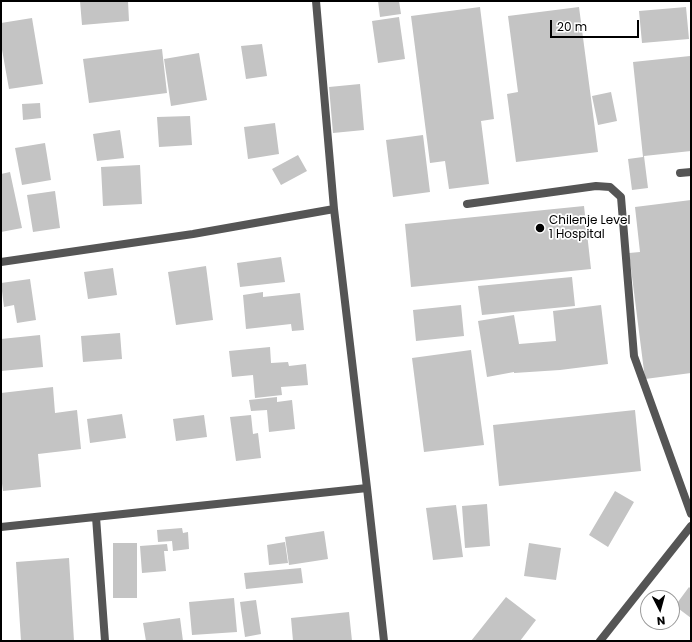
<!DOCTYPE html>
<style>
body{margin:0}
#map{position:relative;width:692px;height:642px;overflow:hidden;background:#fff;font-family:Poppins,sans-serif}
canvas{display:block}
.frame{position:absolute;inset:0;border:2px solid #000;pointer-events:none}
.north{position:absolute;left:640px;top:590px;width:40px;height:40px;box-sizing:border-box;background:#fff;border:1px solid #999;border-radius:50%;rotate:174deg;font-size:11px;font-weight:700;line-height:16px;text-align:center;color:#000}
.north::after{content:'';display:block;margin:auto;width:14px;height:18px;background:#000;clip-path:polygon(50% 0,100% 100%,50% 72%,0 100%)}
.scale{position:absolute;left:550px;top:20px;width:89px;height:18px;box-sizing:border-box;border:2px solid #000;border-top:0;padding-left:5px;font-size:12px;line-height:14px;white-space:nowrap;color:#000;-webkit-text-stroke:3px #fff;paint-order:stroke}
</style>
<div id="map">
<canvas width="692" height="642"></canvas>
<div class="frame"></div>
<div class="north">N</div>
<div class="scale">20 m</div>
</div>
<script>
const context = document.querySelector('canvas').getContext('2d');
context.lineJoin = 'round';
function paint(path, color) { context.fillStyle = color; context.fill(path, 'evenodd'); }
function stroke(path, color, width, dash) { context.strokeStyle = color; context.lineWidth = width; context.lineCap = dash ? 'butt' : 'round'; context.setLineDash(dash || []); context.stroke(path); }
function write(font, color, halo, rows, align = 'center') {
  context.font = font + ' Poppins,sans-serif'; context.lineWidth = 3.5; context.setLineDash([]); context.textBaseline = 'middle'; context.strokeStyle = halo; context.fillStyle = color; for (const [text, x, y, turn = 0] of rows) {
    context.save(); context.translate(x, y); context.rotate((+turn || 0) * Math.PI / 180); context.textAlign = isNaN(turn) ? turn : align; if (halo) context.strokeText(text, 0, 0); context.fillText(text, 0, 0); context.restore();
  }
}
const building = new Path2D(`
 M80,1H128L129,21L82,25Z
 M378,1H399L401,14L380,17Z
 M480,7L494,119L481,121L489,184L449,189L445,161L430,163L411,16Z
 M579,7L598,152L516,162L507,94L518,92L508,16Z
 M686,7L689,39L642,43L639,11Z
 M399,17L405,59L378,63L372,21Z
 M32,18L43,84L9,89L1,44V23Z
 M262,44L267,76L246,79L241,46Z
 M162,49L167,93L89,103L83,59Z
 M199,53L207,100L171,106L164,59Z
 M690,56L691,67V151L644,156L648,188L632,190L628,159L643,157L633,62Z
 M360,84L364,130L333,133L329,87Z
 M611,92L617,121L598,125L592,96Z
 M40,103L41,118L23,120L22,104Z
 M190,116L192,145L159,147L157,117Z
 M275,123L279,154L248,159L244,127Z
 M120,130L124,158L97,161L93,134Z
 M423,135L430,192L393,197L386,140Z
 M45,143L51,180L22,185L15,148Z
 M298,155L307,171L281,185L272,169Z
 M140,165L142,204L103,206L101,167Z
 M10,172L22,228L1,232V174Z
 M55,191L60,228L33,232L27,195Z
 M691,200V373L645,379L629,253L640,252L635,207Z
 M584,206L591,269L411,287L405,224Z
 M281,257L285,282L240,287L237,263Z
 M206,266L213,320L176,325L168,272Z
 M113,268L117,295L88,299L84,272Z
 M572,277L575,306L482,315L478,286Z
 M30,279L36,320L17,323L14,305L4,307L1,283Z
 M263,292V297L300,293L304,330L292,331L291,324L246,329L243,295Z
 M461,305L464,336L416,341L413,310Z
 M601,305L608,364L560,370L514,373V372L487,377L478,321L514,315L519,344L556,341L553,311Z
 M120,333L122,359L83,362L81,336Z
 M40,335L43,367L1,371V339Z
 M270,347L271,363L288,362L289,366L306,364L308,385L281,387L282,395L255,398L253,375L232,377L229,351Z
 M471,350L484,445L424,452L412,358Z
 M53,387L55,413L77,410L81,449L38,454L41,487L3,491L1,476V393Z
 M277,397V402L292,400L295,429L269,432L267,410L251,411L249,400Z
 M635,410L641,471L499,486L493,425Z
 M122,414L126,438L90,443L87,419Z
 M204,415L207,437L176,441L173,419Z
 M251,415L253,434L258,433L261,458L236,461L230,417Z
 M615,491L634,502L608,547L589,535Z
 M487,504L490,546L465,548L462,506Z
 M456,505L463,557L433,560L426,508Z
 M182,528L183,533L188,532L189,549L173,551L172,541L158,542L157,530Z
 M324,531L328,559L289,565L285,537Z
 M285,542L288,563L269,565L267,545Z
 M113,543H137V598H113Z
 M529,543L561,548L556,580L524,576Z
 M167,544L168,551H164L166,571L142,573L140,546Z
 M69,558L74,641H21L16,562Z
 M301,568L303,583L246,589L244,573Z
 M689,587L691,589V618L675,606Z
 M506,597L536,620L520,641H471Z
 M234,598L237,632L192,635L189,602Z
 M256,600L261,634L245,637L240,602Z
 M349,612L352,641H293L291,618Z
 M180,618L183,641H146L143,623Z`);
const lane = new Path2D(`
 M680,173L691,172
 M467,204L596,186L610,187L621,197L634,356L691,514`);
const street = new Path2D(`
 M316,1L334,209L367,488L384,641
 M1,262L193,234L334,209
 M96,517L105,641
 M1,527L367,488
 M600,641L691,526`);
const markers = [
 [540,228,5,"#000"]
];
const poiNames = [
 ["Chilenje Level",549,221],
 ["1 Hospital",549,235]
];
paint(building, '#c4c4c4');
stroke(lane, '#555', 8);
stroke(street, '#555', 8);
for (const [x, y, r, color] of markers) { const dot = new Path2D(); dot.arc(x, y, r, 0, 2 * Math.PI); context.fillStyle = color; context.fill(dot); stroke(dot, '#fff', 1.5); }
write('12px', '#000', '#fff', poiNames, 'left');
</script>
